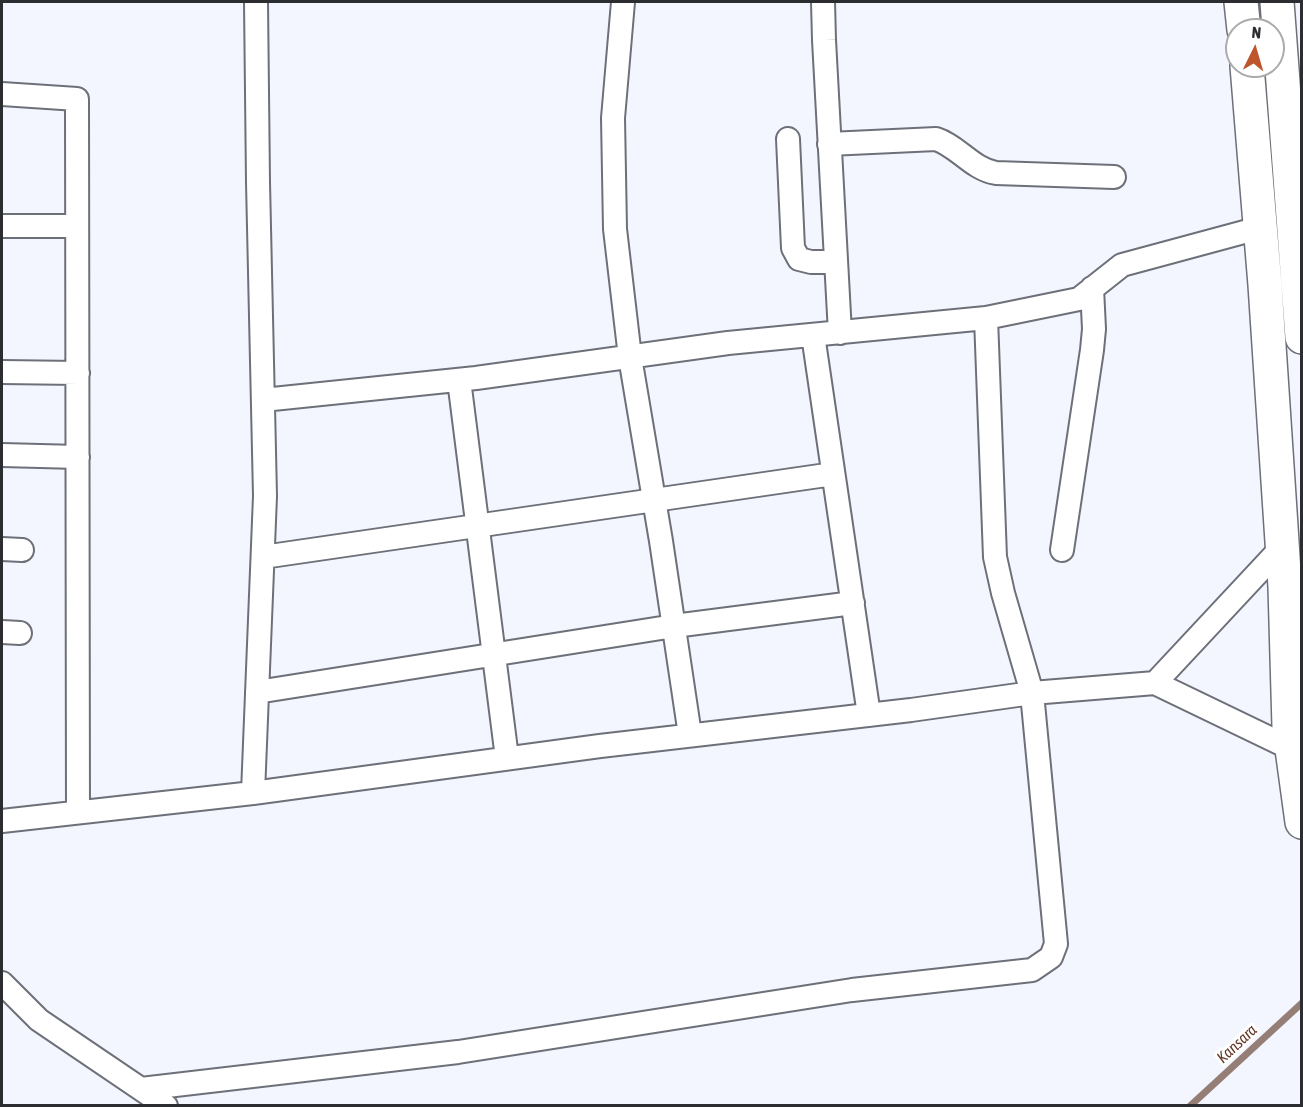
<!DOCTYPE html>
<style>
body{margin:0}
#map{position:relative;width:1303px;height:1107px;overflow:hidden;background:#f3f6fe;font-family:"Asap Condensed",sans-serif}
canvas{display:block}
.frame{position:absolute;inset:0;border:3px solid #2c2d31;pointer-events:none}
.north{position:absolute;left:1225px;top:18px;width:60px;height:60px;box-sizing:border-box;background:#fff;border:2px solid #ababad;border-radius:50%;rotate:5deg;font-size:16px;font-weight:700;line-height:24px;text-align:center;color:#2c2d31}
.north::after{content:'';display:block;margin:auto;width:21px;height:27px;background:#bd562d;clip-path:polygon(50% 0,100% 100%,50% 72%,0 100%)}
</style>
<div id="map">
<canvas width="1303" height="1107"></canvas>
<div class="frame"></div>
<div class="north">N</div>
</div>
<script>
const context = document.querySelector('canvas').getContext('2d');
context.lineJoin = 'round';
function stroke(path, color, width, dash) { context.strokeStyle = color; context.lineWidth = width; context.lineCap = dash ? 'butt' : 'round'; context.setLineDash(dash || []); context.stroke(path); }
function write(font, color, halo, rows, align = 'center') {
  context.font = font + ' "Asap Condensed",sans-serif'; context.lineWidth = 6; context.setLineDash([]); context.textBaseline = 'middle'; context.strokeStyle = halo; context.fillStyle = color; for (const [text, x, y, turn = 0] of rows) {
    context.save(); context.translate(x, y); context.rotate((+turn || 0) * Math.PI / 180); context.textAlign = isNaN(turn) ? turn : align; if (halo) context.strokeText(text, 0, 0); context.fillText(text, 0, 0); context.restore();
  }
}
const stream = new Path2D(`
 M1190,1106L1302,1003`);
const street = new Path2D(`
 M623,2L613,118L615,229L630,357L661,541L690,735
 M823,2L824,40L840,333
 M2,94L77,99L78,812
 M788,139L793,248L799,259L811,262H836
 M829,144L936,139C958,146 972,169 996,173L1114,177
 M2,226H77
 M813,335L869,715
 M2,372L78,373
 M459,380L507,758
 M263,400L476,378L728,343L986,318L1079,299L1122,265L1259,228
 M2,455L78,457
 M2,549L22,550
 M1062,550L1092,350L1094,329L1092,288
 M263,557C453,530 643,501 833,474
 M2,632L20,633
 M1155,683L1282,547
 M257,692L674,626L853,603
 M253,793L265,496L258,182L256,2
 M2,821L253,793L600,746L911,710L1032,693L1155,683L1292,749
 M2,983L39,1020L166,1106
 M141,1089L458,1052L852,990L1032,970L1051,957L1056,944L1032,693L1003,593L995,557L986,318`);
const secondary = new Path2D(`
 M1241,2L1244,30
 M1277,2L1302,337
 M1247,66L1265,285L1276,451L1285,587L1289,727L1302,822`);
const waterNames = [
 ["Kansara",1237,1044,-43]
];
stroke(stream, '#957e76', 7);
stroke(street, '#6d7078', 26);
stroke(secondary, '#6d7078', 36);
stroke(street, '#fff', 22);
stroke(secondary, '#fff', 33);
write('italic 16px', '#643523', '#fff', waterNames);
</script>
